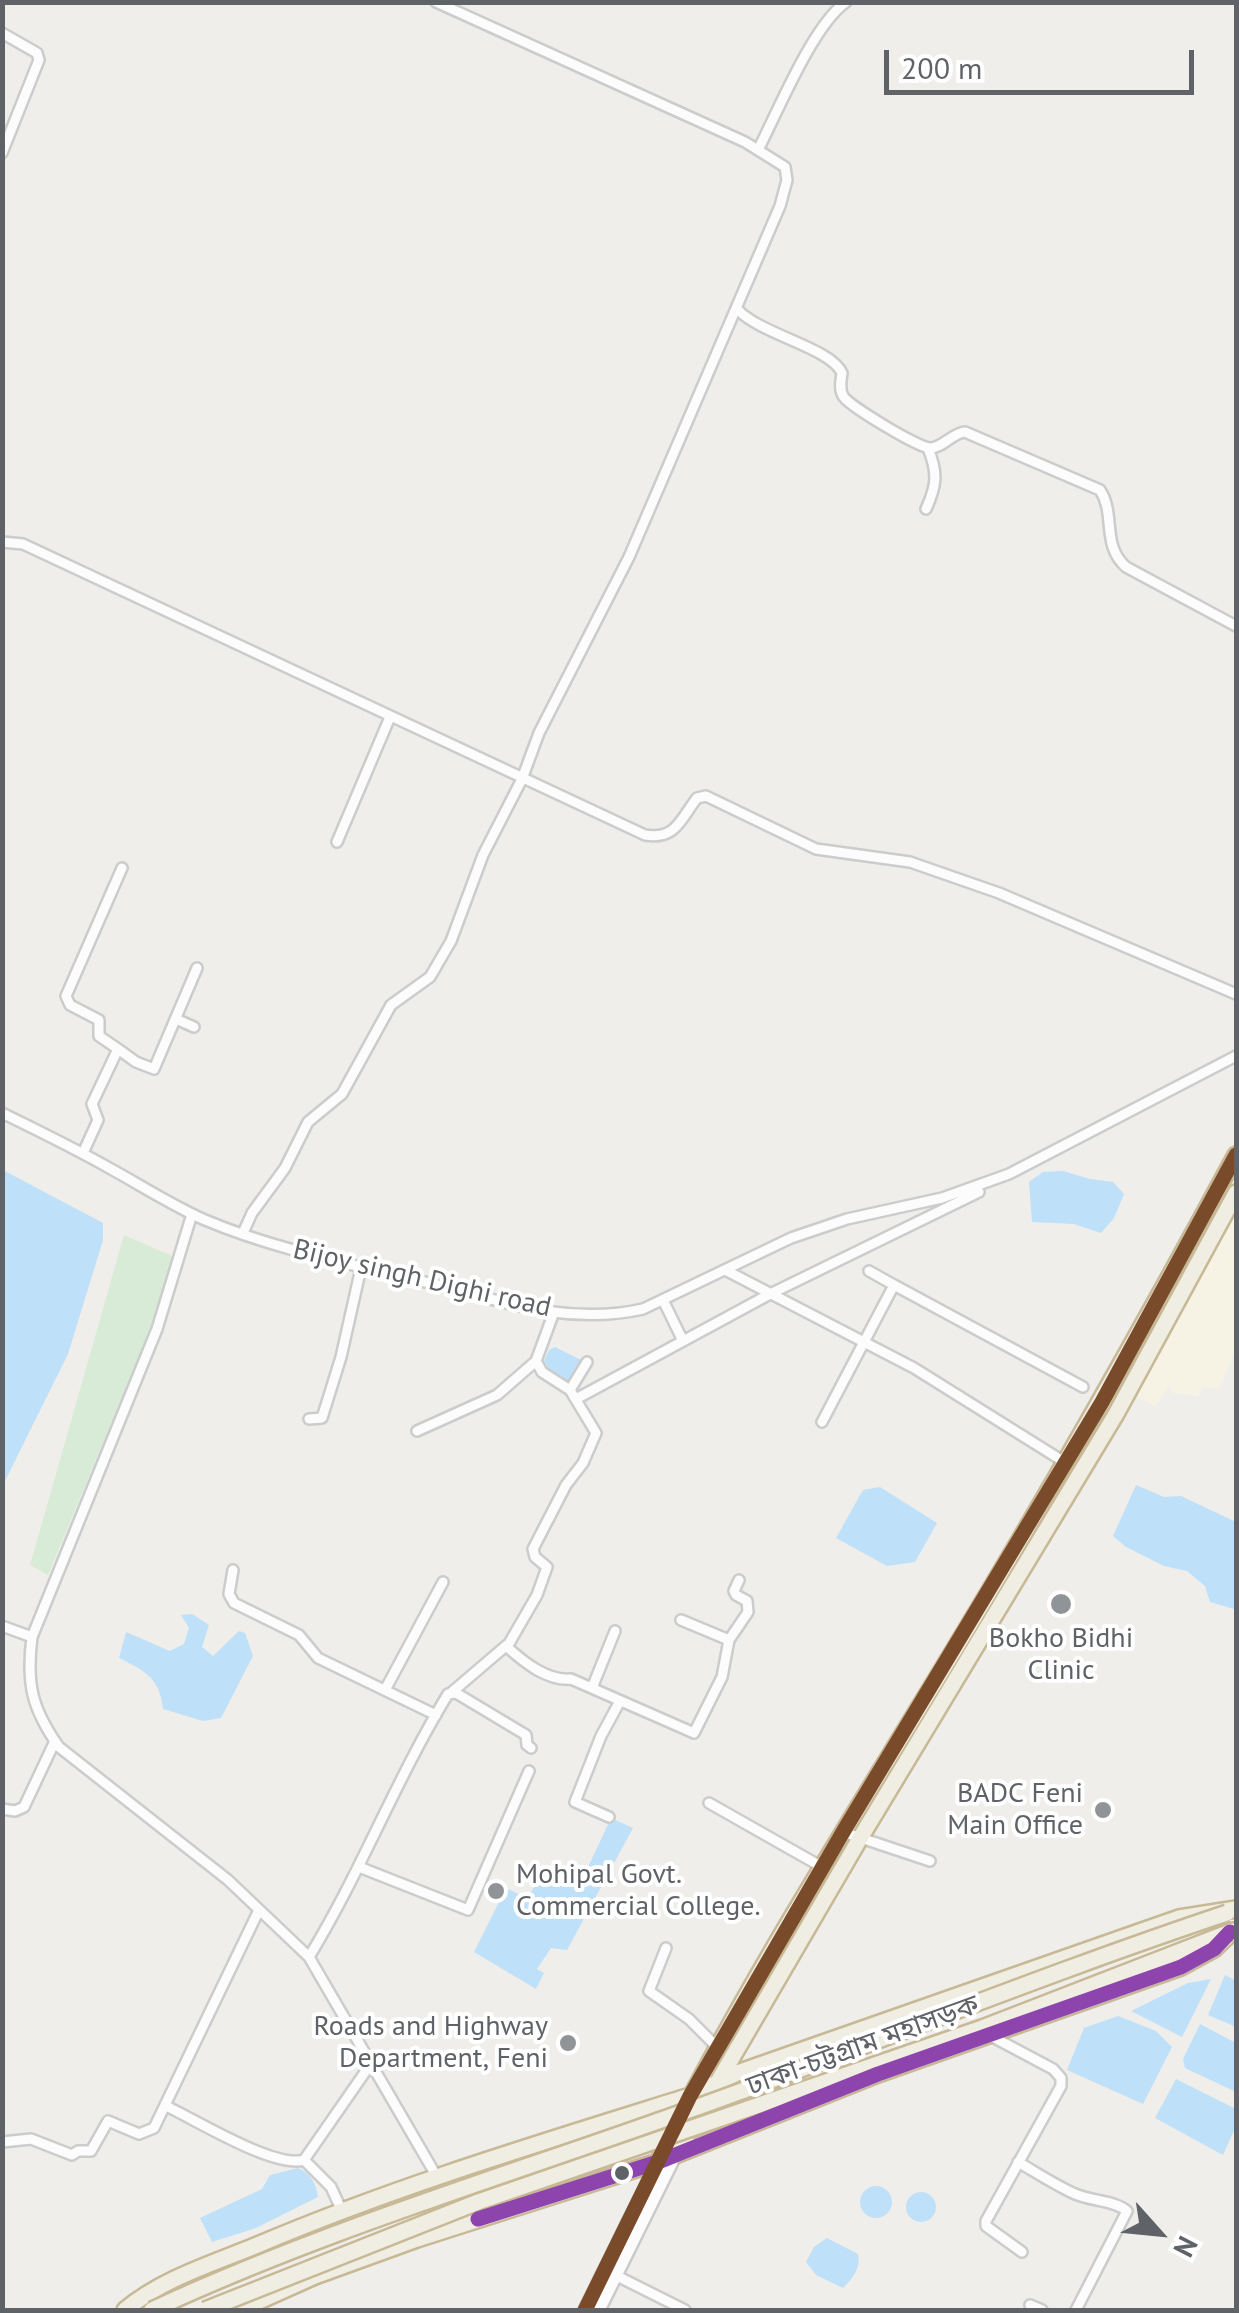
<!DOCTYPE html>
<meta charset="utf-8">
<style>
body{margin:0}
#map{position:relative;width:1239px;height:2313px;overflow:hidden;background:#efeeea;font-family:"PT Sans",sans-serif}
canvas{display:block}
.frame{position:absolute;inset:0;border:5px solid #5f6368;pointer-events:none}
.north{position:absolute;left:1109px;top:2183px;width:100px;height:100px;-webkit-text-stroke:8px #fff;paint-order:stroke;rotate:117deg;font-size:28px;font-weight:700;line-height:40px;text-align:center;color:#5f6368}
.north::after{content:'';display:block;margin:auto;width:35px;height:45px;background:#5f6368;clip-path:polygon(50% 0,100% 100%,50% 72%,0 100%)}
.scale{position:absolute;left:884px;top:50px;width:310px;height:45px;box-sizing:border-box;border:5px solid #5f6368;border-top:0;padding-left:12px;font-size:30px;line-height:35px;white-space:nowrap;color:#5f6368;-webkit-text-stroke:8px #fff;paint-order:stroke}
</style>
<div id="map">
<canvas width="1239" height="2313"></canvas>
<div class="frame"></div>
<div class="north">N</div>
<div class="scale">200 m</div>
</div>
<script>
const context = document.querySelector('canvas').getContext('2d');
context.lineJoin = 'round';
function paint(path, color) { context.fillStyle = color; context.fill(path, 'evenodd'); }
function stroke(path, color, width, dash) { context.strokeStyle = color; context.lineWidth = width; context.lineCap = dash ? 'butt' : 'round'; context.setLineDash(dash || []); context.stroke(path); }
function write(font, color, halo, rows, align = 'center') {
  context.font = font + ' "PT Sans","Noto Sans Bengali",sans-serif'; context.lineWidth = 8; context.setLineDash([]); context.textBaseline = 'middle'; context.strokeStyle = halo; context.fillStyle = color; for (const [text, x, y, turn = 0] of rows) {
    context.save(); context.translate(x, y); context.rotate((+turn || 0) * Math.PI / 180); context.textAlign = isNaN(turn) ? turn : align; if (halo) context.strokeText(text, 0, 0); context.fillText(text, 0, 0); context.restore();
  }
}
const commercial = new Path2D(`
 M1236,1214V1348L1219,1389L1203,1387L1198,1396L1172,1393L1170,1384L1156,1406L1137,1398L1161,1346Z`);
const green = new Path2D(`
 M124,1235L174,1257L144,1344L48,1575L30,1565Z`);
const water = new Path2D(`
 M3,1170L103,1223V1240L68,1354L3,1485Z
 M1063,1171L1090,1179L1113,1182L1124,1194L1114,1218L1101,1233L1074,1224L1032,1222L1029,1182L1043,1172Z
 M555,1347L583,1361L569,1385L550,1372L544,1361L549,1350Z
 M1136,1485L1164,1497L1181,1496L1236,1522L1234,1609L1210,1602L1205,1586L1187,1571L1164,1566L1126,1547L1113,1536Z
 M880,1487L937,1523L915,1562L887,1566L836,1538L863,1490Z
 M192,1614L209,1625L202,1647L213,1656L239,1631L245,1633L253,1656L221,1718L203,1721L163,1709C160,1678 145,1671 119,1658L126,1632L170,1651L184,1644L189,1628L181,1615Z
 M611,1818L633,1828L567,1950L551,1948L537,1969L544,1973L536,1989L474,1952L506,1888L527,1898L548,1866L582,1880Z
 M1225,1975L1236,1981V2027L1208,2015Z
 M1211,1979L1182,2037L1131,2011L1188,1983Z
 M1118,2016L1156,2031L1172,2047L1143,2104L1067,2070L1084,2028Z
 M1200,2024L1236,2043V2092L1185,2068L1183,2059Z
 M1176,2079L1236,2109V2126L1223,2155L1155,2118Z
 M298,2168C311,2173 316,2184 318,2197L256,2228L212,2242L200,2218L262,2189L270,2175Z
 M860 2202a16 16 0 1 1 32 0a16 16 0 1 1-32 0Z
 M906 2207a15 15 0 1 1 30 0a15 15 0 1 1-30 0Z
 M827,2238L858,2254C861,2268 853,2278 843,2288L816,2275L806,2262L814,2247Z`);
const street = new Path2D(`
 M2,33L37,53L39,60L2,153
 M758,150C778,111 813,25 846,2
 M738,310C762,335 831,348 842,373C841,380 839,389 843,396C849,406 919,448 930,448C943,448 952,433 965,432L1100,490C1116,514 1101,545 1126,567L1236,626
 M926,509C937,485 938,473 928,448
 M2,542L23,544L645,835C676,840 680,820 697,798L706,796L816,849L910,862L999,893L1236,994
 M337,842L390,717
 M176,1019L194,1027
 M118,1049L99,1036V1020L70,1005L66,996L122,868
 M2,1113C39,1131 76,1149 111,1169C142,1186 173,1206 205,1220C281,1252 362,1266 441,1286C509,1304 573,1325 643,1309L791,1238L847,1219L942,1198L1009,1174L1236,1056
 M83,1153L98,1120L92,1104L118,1049L136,1062L154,1069L197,968
 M192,1214L157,1329L32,1637C26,1684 32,1709 59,1747L228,1880L309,1957L437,2177
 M243,1233L252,1213L285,1168L308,1122L342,1094L391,1005L430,977L451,941L483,855L522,779L539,733L629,557L780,206L787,180L785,167L745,142L436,2
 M727,1271L914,1368L1066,1463
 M894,1285L1083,1387
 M663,1300L683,1341
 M554,1312L536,1361L542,1372L570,1390L587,1362
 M570,1390L596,1433L583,1463L566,1485L533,1549L535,1557L547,1567L537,1595L507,1647C525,1663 547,1681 571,1679L694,1733L722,1677L729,1640L748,1612L747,1601L736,1595L734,1591L739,1580
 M576,1399L770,1294L979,1192
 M309,1419L322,1418L341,1357L361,1268
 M822,1422L894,1285L869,1271
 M417,1431L497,1395L536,1361
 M233,1570L229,1594L234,1603L299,1635L318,1658L436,1715
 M681,1620L729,1640
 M2,1626L32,1637
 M592,1688L615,1631
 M385,1690L443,1582
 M452,1692L507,1645
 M709,1803L822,1867
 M2,1809L15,1811L24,1807L55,1741
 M609,1817L575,1802L601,1736L620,1701
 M843,1832L930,1861
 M359,1867L468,1910L529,1771
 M666,1948L649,1991L689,2019L718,2048
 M309,1957C361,1872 396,1779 448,1694L456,1693L526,1735L527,1745L531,1748
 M989,2035L1053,2069L1061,2078V2086L986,2221V2226L1022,2252
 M166,2106C196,2120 275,2169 304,2160
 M2,2142L31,2139L72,2155L78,2151H91L108,2121L139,2134L154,2128L259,1910
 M1018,2162C1037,2173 1055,2185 1075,2194C1091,2201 1116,2201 1127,2211L1076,2310
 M342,2211L331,2187L304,2160L370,2065
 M611,2273L685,2310
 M1030,2305L1042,2310`);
const secondary = new Path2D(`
 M585,2310L658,2162
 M599,2310L677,2152`);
const highway = new Path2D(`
 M677,2152L859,1840L1116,1414L1236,1193
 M658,2162C745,1985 853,1818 955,1649C1053,1487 1146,1322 1236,1155
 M125,2310C162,2279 211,2264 255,2246C396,2186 543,2142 690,2096L737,2073L1179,1918L1236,1909
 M239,2310L315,2276L417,2239L658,2162L878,2074L1181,1967L1214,1949L1233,1931`);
const highwayBridge = new Path2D(`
 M152,2310C326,2229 512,2174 692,2109C871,2045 1047,1973 1227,1913
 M205,2310L478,2202L982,2028L1230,1932`);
const bus1 = new Path2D(`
 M478,2219L658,2162L878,2074L1181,1967L1214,1949L1230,1932`);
const bus2 = new Path2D(`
 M585,2310L690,2096L843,1832L1102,1402L1236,1155`);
const markers = [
 [1061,1604,12,"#919496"],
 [1103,1810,10,"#919496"],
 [496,1891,10,"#919496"],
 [568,2043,10,"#919496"],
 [622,2173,9,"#5f6368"]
];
const streetNames = [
 ["Bijoy singh Dighi road",422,1279,13],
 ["ঢাকা-চট্টগ্রাম মহাসড়ক",863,2046,-20]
];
const poiNames = [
 ["Bokho Bidhi",1061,1639,"center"],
 ["Clinic",1061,1671,"center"],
 ["BADC Feni",1083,1794],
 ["Main Office",1083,1826],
 ["Mohipal Govt.",516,1875,"left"],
 ["Commercial College.",516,1907,"left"],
 ["Roads and Highway",548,2027],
 ["Department, Feni",548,2059]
];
paint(commercial, '#f7f3e4');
paint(green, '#d8ebd6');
paint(water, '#bfe0f9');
stroke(street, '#cbcccc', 14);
stroke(secondary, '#cacacb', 16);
stroke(highway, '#c8b996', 20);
stroke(street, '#fdfcfc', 9);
stroke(secondary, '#fdfcfc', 11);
stroke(highway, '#f0ede3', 15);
stroke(highwayBridge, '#c8b996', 20, []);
stroke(highwayBridge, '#f0ede3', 15);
stroke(bus1, '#8e44ad', 15);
stroke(bus2, '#7a4b2a', 15);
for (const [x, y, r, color] of markers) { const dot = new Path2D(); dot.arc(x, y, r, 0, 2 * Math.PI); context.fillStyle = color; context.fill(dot); stroke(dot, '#fff', 4); }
write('28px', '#5f6368', '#fff', streetNames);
write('28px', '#5f6368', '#fff', poiNames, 'right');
</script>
